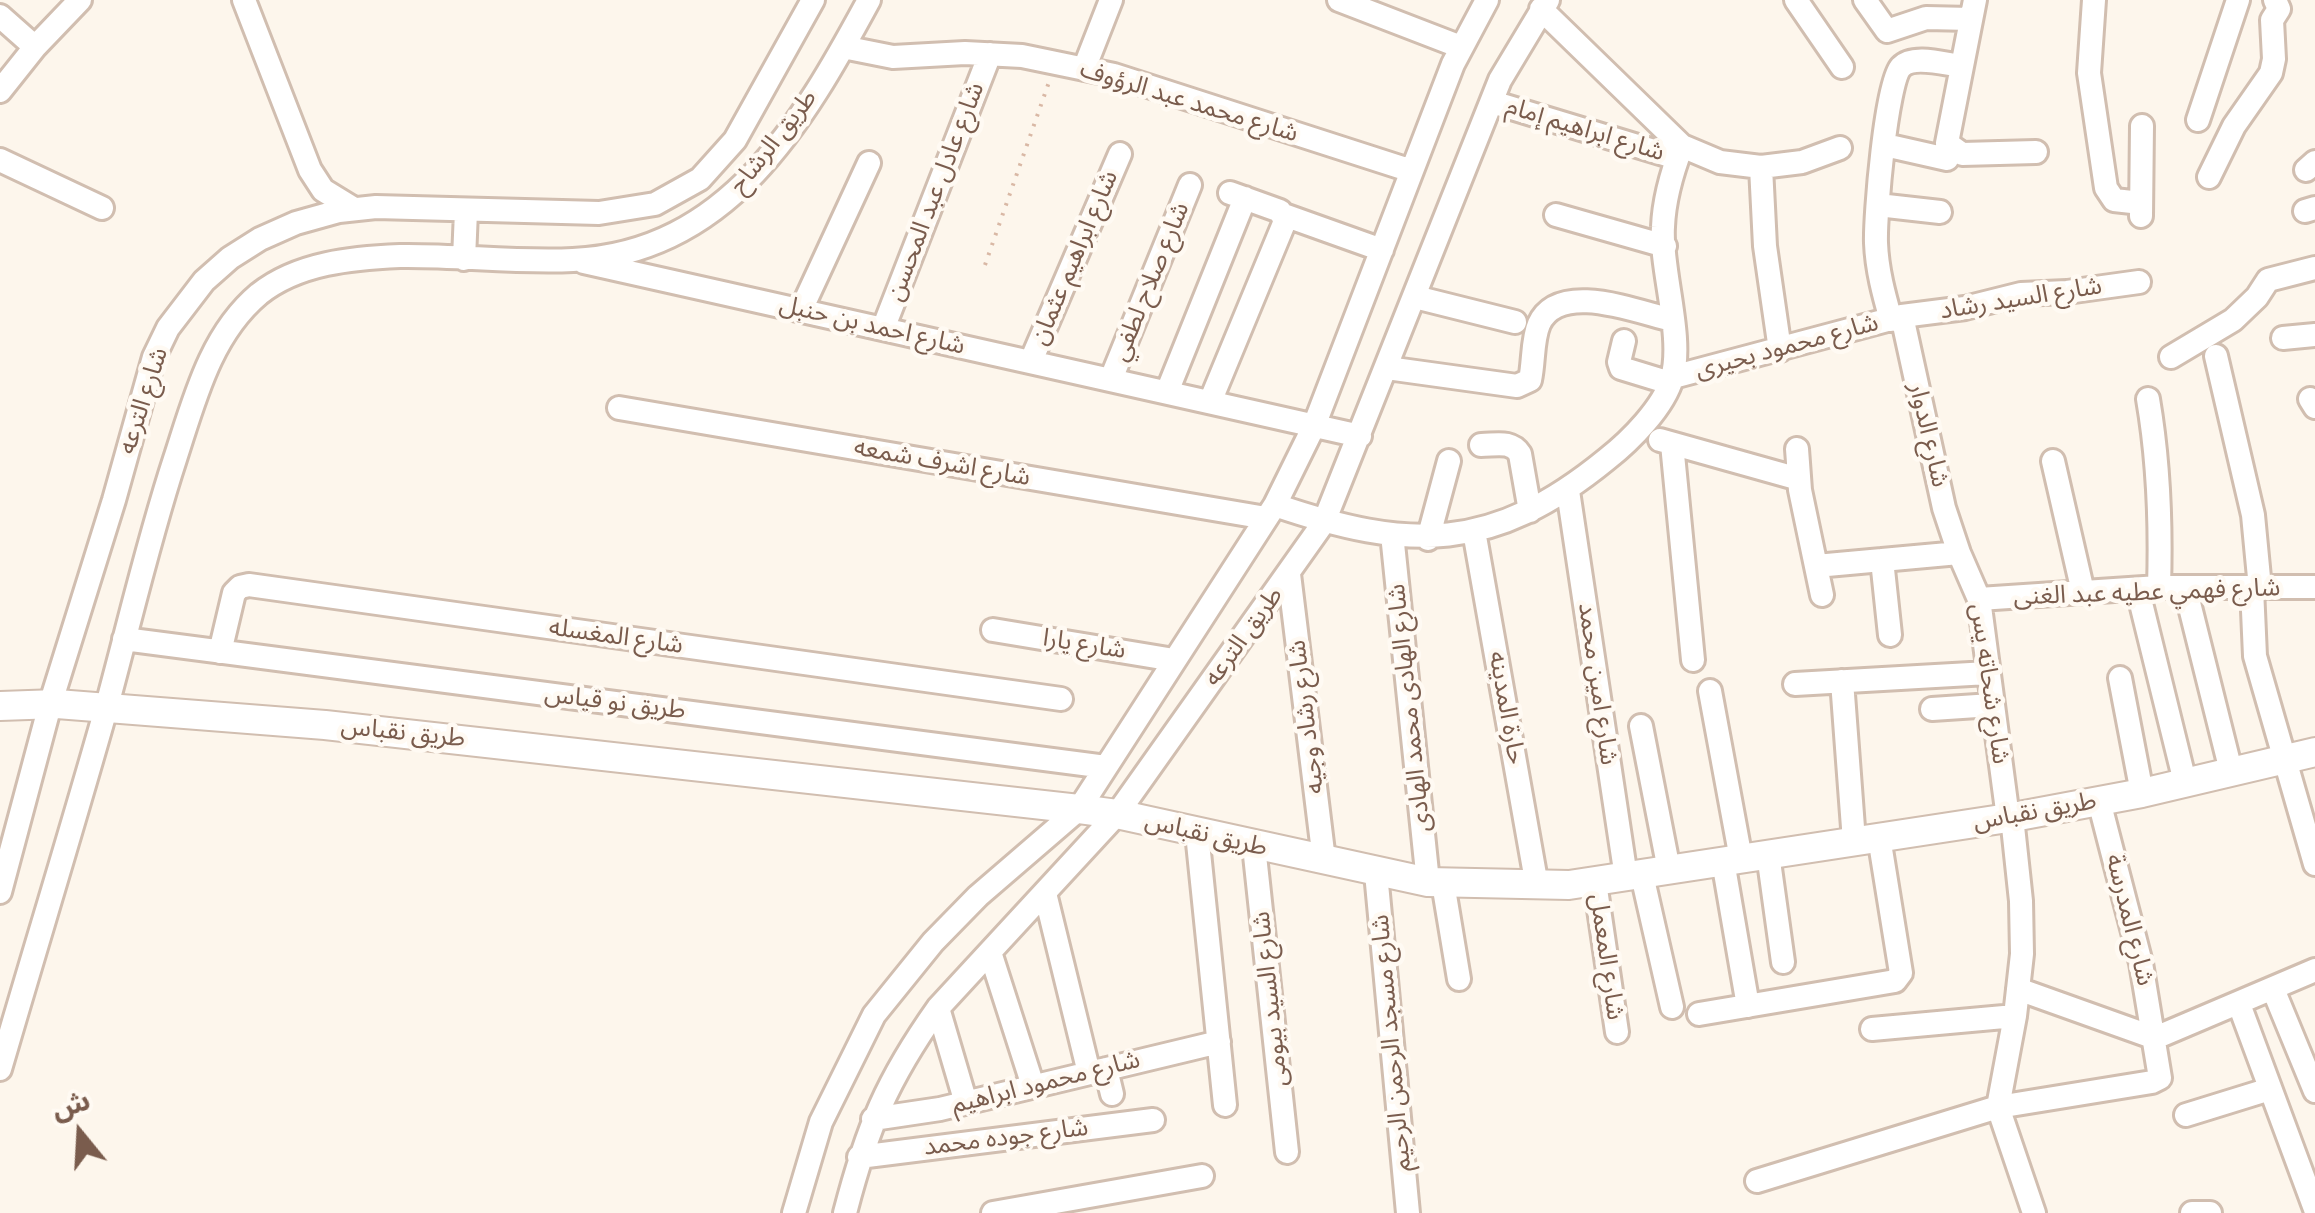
<!DOCTYPE html>
<meta charset="utf-8">
<style>
body{margin:0}
#map{position:relative;width:2315px;height:1213px;overflow:hidden;background:#fdf6ec;font-family:"Archivo Narrow","Noto Sans Arabic",sans-serif}
canvas{display:block}
.north{position:absolute;left:30px;top:1083px;width:100px;height:100px;-webkit-text-stroke:8px #fffaf3;paint-order:stroke;rotate:342deg;font-size:28px;font-weight:700;line-height:40px;text-align:center;color:#7a5c4d}
.north::after{content:'';display:block;margin:auto;width:35px;height:45px;background:#7a5c4d;clip-path:polygon(50% 0,100% 100%,50% 72%,0 100%)}
</style>
<div id="map">
<canvas width="2315" height="1213"></canvas>
<div class="north">ش</div>
</div>
<script>
const context = document.querySelector('canvas').getContext('2d');
context.lineJoin = 'round';
function stroke(path, color, width, dash) { context.strokeStyle = color; context.lineWidth = width; context.lineCap = dash ? 'butt' : 'round'; context.setLineDash(dash || []); context.stroke(path); }
function write(font, color, halo, rows, align = 'center') {
  context.font = font + ' "Archivo Narrow","Noto Sans Arabic",sans-serif'; context.lineWidth = 9; context.setLineDash([]); context.textBaseline = 'middle'; context.strokeStyle = halo; context.fillStyle = color; for (const [text, x, y, turn = 0] of rows) {
    context.save(); context.translate(x, y); context.rotate((+turn || 0) * Math.PI / 180); context.textAlign = isNaN(turn) ? turn : align; if (halo) context.strokeText(text, 0, 0); context.fillText(text, 0, 0); context.restore();
  }
}
const path = new Path2D(`
 M985,265L1049,82`);
const minor = new Path2D(`
 M244,0L310,170L323,190L354,209
 M1339,0L1461,47
 M1796,0L1842,67
 M1865,0L1887,31L1926,18L1971,19
 M1975,0L1947,143L1962,154L2036,152
 M2094,0L2089,73L2106,188L2114,200L2141,203
 M1541,9L1682,146L1720,162L1761,167L1802,162L1840,148
 M0,16L35,47
 M843,47L893,57L965,53L1022,56L1114,75L1412,171
 M1084,69L1111,0
 M0,91L35,47L80,0
 M1492,102L1677,158
 M2198,120L2238,0
 M1885,145L1947,159
 M0,160L102,208
 M1761,167L1765,246L1780,350
 M2306,170L2315,162
 M2209,177L2234,126L2271,73L2274,59L2272,20L2279,9L2275,0
 M1878,205L1940,212
 M2305,211L2315,208
 M1284,215L1382,250
 M1556,215L1665,246
 M2141,216L2142,126
 M464,259L466,211
 M584,262L1360,436
 M1415,297L1515,322
 M801,310L869,163
 M1902,316L1944,508L1959,553L1979,599L2008,818
 M1891,320C1884,295 1877,270 1876,243C1875,217 1886,83 1901,67C1913,54 1945,64 1961,66
 M883,329L990,54
 M2283,338L2315,335
 M1624,341L1619,362L1621,368L1670,383
 M2216,356L2253,515L2260,588
 M2171,357L2233,320L2257,297L2268,280L2315,268
 M1031,361L1120,154
 M1387,368L1517,386L1530,380C1534,362 1532,340 1539,324C1559,280 1637,312 1672,320
 M1673,377L1902,316L1965,308L2021,294L2067,292L2139,282
 M1111,379L1190,185
 M1167,392L1245,198
 M2148,399C2159,463 2161,523 2159,587
 M2310,399L2315,407
 M1210,402L1285,221L1280,211L1230,193
 M619,408L1266,518
 M1660,440L1799,479
 M1672,444L1693,660
 M1481,445C1496,445 1511,440 1520,454L1530,511
 M1797,449L1800,490L1822,595
 M2053,461L2083,592
 M1568,491L1626,877
 M1275,505C1410,551 1492,553 1607,459C1630,441 1664,407 1672,378C1684,337 1660,268 1663,227C1664,199 1672,172 1682,146
 M1474,531L1537,886
 M1392,534L1428,882
 M1428,539L1449,461
 M1882,560L1890,635
 M1816,566L1959,553
 M1289,574L1324,860
 M2185,587L2231,771
 M2252,588L2255,656L2315,864
 M2138,591L2185,782
 M1979,599L2159,587H2315
 M993,630L1174,660
 M124,639L1106,767
 M220,652L234,593L240,587L249,585L1061,699
 M2120,678L2142,793
 M1842,681L1854,841
 M1795,684L1988,673
 M1710,691L1741,859
 M1932,709L1992,705
 M1641,726L1669,870
 M2012,817L2021,901L2022,954L2015,1016L1998,1107L2034,1213
 M1197,833L1225,1105
 M1254,846L1287,1152
 M1768,854L1783,962
 M1723,861L1748,1006
 M1376,873L1408,1213
 M1642,875L1672,1007
 M1595,882L1617,1032
 M1443,883L1459,979
 M0,892L50,705L114,500L154,357L168,328L204,281L230,258L260,239L296,223L339,211L376,207L599,213L655,204L700,179L735,140L813,0
 M1045,893L1089,1073
 M990,952L1033,1086
 M2018,989L2155,1038
 M2273,989L2315,1091
 M2239,1004L2315,1209
 M938,1008L966,1103
 M1699,1014L1895,981L1901,973L1879,837
 M1872,1029L2015,1016
 M2155,1038L2315,970
 M0,1069C35,949 72,829 106,709C129,625 148,541 175,459C194,401 210,335 259,294C298,263 352,258 400,256C458,255 515,263 573,260C728,253 803,122 869,0
 M1106,1069L1112,1094
 M2186,1115L2270,1089
 M873,1119L940,1109L1219,1042
 M859,1157L1153,1120
 M1757,1181L1998,1107L2152,1082L2160,1078L2141,963L2099,801
 M794,1213L821,1122L874,1015L933,942L978,896L1079,809L1275,505L1314,426L1453,64L1487,0
 M845,1213C867,1128 887,1080 938,1008L1117,814L1324,522L1500,80L1548,0
 M993,1213L1202,1176
 M2192,1213H2210`);
const tertiary = new Path2D(`
 M0,706L57,704L325,725L1079,809L1117,814L1428,882L1569,885L2008,818L2142,793L2315,752`);
const streetNames = [
 ["شارع محمد عبد الرؤوف",1189,102,17],
 ["شارع ابراهيم إمام",1585,130,17],
 ["طريق الرشاح",774,142,-52],
 ["شارع عادل عبد المحسن",936,192,-69],
 ["شارع ابراهيم عثمان",1075,258,-67],
 ["شارع صلاح لطفي",1151,282,-68],
 ["شارع السيد رشاد",2021,299,-9],
 ["شارع احمد بن حنبل",872,326,13],
 ["شارع محمود بحيرى",1787,347,-15],
 ["شارع الترعه",144,401,-72],
 ["شارع الدوار",1928,435,77],
 ["شارع اشرف شمعه",942,463,10],
 ["شارع فهمي عطيه عبد الغنى",2147,593,-2],
 ["شارع المغسله",616,637,8],
 ["طريق الترعه",1244,637,-54],
 ["شارع يارا",1084,645,9],
 ["شارع امين محمد",1597,684,82],
 ["شارع شحاته يس",1989,684,82],
 ["طريق نو قياس",615,703,7],
 ["شارع الهادى محمد الهادى",1410,708,-96],
 ["حارة المدينه",1506,708,80],
 ["شارع رشاد وجيه",1307,717,-97],
 ["طريق نقباس",403,733,6],
 ["طريق نقباس",2035,812,-10],
 ["طريق نقباس",1206,835,13],
 ["شارع المدرسة",2129,920,76],
 ["شارع المعمل",1606,957,82],
 ["شارع السيد بيومى",1271,999,-96],
 ["شارع مسجد الرحمن الرحيم",1392,1043,-95],
 ["شارع محمود ابراهيم",1046,1083,-14],
 ["شارع جوده محمد",1006,1138,-7]
];
stroke(minor, '#d1beb0', 28);
stroke(tertiary, '#d1beb0', 32);
stroke(path, '#d9b8a5', 4, [2.5, 8]);
stroke(minor, '#fff', 22);
stroke(tertiary, '#fff', 28);
write('25px', '#7a5c4d', '#fffaf3', streetNames);
</script>
